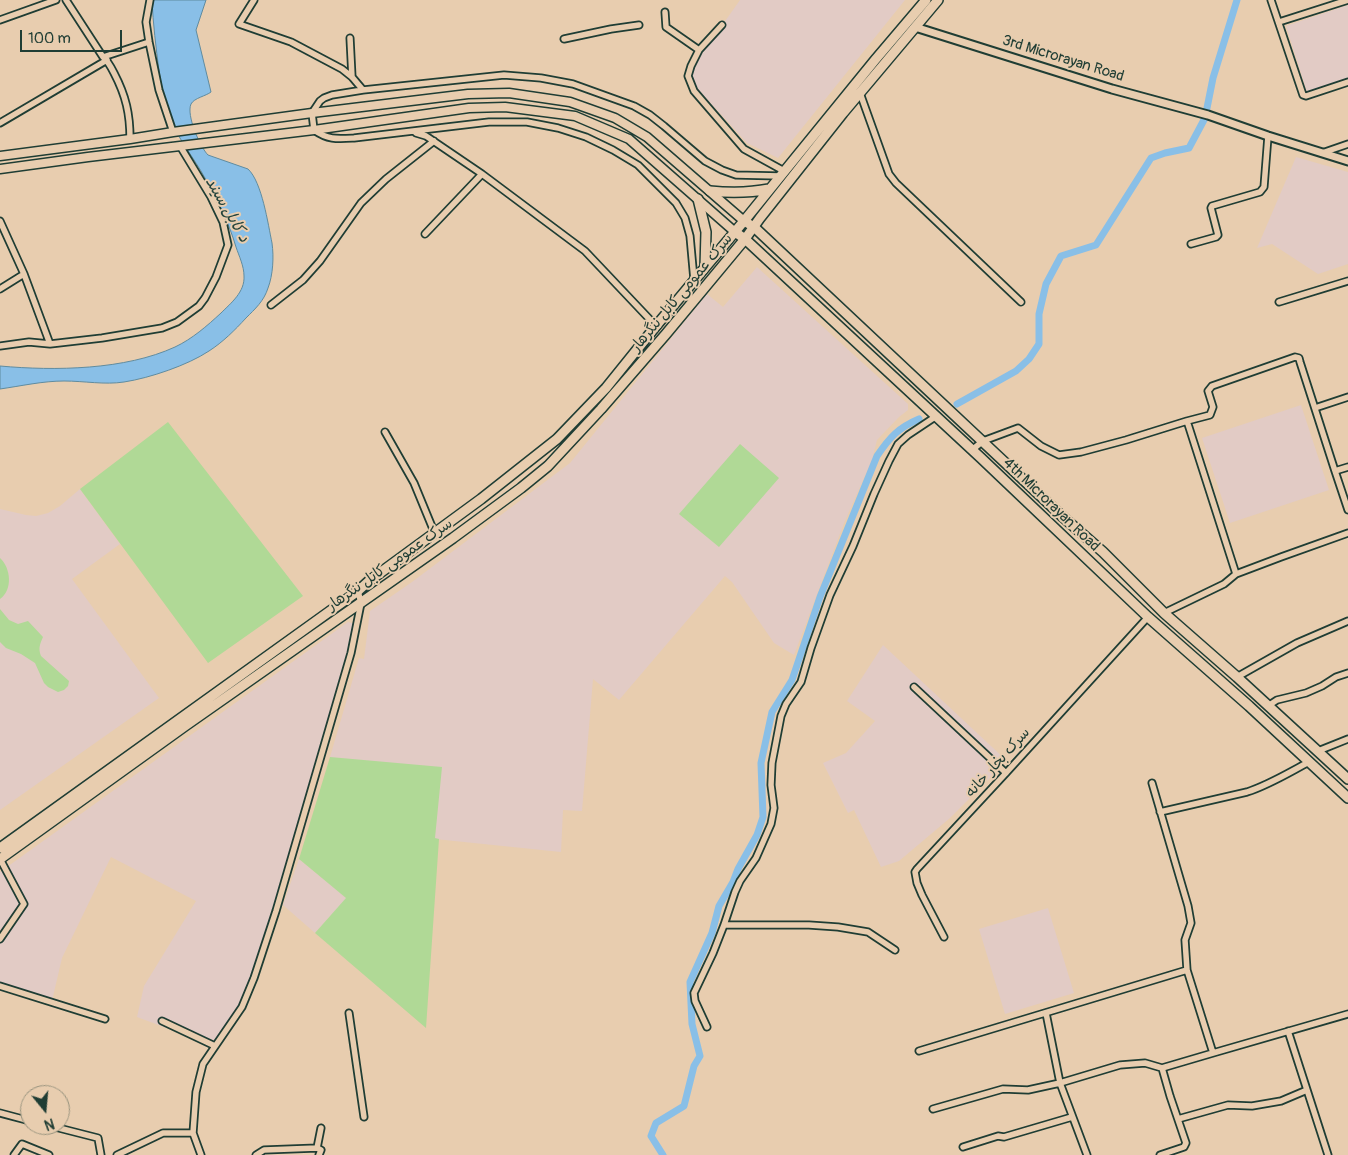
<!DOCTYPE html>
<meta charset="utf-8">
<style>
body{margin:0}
#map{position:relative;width:1348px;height:1155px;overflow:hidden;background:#e8cdaf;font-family:Pangolin,sans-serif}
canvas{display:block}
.north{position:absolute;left:20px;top:1085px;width:50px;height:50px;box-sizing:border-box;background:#e8cdaf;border:1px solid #98937e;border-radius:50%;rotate:163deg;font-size:14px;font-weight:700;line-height:20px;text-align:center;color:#1f3d34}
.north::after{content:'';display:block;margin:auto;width:18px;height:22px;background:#1f3d34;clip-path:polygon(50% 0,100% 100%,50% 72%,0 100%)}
.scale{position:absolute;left:20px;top:30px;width:102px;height:22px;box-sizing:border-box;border:2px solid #1f3d34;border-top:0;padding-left:6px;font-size:15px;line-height:18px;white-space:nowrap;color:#1f3d34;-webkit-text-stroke:4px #e8cdaf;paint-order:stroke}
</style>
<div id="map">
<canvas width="1348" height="1155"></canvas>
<div class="north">N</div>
<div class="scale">100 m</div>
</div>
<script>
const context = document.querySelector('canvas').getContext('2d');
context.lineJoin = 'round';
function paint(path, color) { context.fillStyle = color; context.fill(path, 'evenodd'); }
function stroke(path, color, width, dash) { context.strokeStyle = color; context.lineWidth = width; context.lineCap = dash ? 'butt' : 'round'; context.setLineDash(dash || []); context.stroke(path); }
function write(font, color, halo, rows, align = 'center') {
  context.font = font + ' Pangolin,"Playpen Sans Arabic",sans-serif'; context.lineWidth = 4; context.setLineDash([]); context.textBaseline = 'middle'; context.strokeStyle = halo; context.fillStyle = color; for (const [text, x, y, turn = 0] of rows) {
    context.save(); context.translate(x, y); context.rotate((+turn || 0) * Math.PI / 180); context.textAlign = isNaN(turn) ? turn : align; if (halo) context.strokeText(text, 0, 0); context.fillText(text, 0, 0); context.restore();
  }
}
const built = new Path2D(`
 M740,0H905L778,158L747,143L697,88L691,77L692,68Z
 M1348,5V79L1307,92L1286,26Z
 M1296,157L1348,172V264L1318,274L1272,244L1257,248Z
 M757,267L908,404V410L899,417L877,440L872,460L844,523L794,655L774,643L732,582L725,576L619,700L593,679L582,811L563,810L561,852L435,839L330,757L359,658L364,659L370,611L412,582L570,463L707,294L723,307Z
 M1301,405L1329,490L1230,523L1202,438Z
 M80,489L120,544L72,579L159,698L0,810V509L26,515L36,516L48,513L60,506Z
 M348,622L356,624L321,757L249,992L215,1046L137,1017L144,986L196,901L111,857L62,958L51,1005L0,989V872Z
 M883,645L1007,761L950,818L899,861L881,867L854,810L848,813L823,763L846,753L875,721L847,701Z
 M299,859L347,898L315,933L283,905Z
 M1048,908L1074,993L1005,1014L979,929Z`);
const green = new Path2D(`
 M168,422L303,596L208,663L80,489Z
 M740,444L779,478L719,547L679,514Z
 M0,558C11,568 13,590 0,599Z
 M0,609L9,620L18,624L28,621L43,637C40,644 38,648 41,656L69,681L68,686L64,690L58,692L48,687L44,683L35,663L21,654L6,648L0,642Z
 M330,757L442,767L435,838L439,839L426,1028L315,933L346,898L299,859Z`);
const water = new Path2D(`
 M152,0H206L196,30L211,92C206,96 194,98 191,104C186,115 200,147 208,155L248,169C262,182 268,224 272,243C274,257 273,275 268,288C264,301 255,309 246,318C235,330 223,342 209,351C188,365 150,378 124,382C105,385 84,381 64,381C43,381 21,386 0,389V366C55,371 125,370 175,347C192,339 207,326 221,313C231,303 245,292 244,276C244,266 239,256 236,247C229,223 217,199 205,178C194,158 179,140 170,119C164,104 162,88 159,71C156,47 153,24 152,0Z`);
const canal = new Path2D(`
 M957,404L1016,371L1029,359L1039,344V314L1046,284L1061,256L1096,245L1151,158L1165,153L1189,148L1205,118L1213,78L1237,0
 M663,1155L651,1136L656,1123L684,1106L694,1066L700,1056L692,1024L690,982L712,933L719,906L733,882L738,869L757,835L763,817L761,763L772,712L792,680L820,597L877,456C890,437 898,428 919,419`);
const minor = new Path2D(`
 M66,0L103,57C108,61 111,67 114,73C126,96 130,114 130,139
 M150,0L146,22L149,42L159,90L173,132
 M254,0L239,24L291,42L342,69L352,77L363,90
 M1271,0L1303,95L1306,96L1348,82
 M665,12L666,27L699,50
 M0,20L56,0
 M1279,22L1348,0
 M722,25L699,50L691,66L688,76L694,91L744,149L784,171
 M350,38L352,77
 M564,39L611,29L639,25
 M103,57L149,42
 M860,93L889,174L896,183L1021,302
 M0,123L107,60
 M416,133L426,136L482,174L585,251L656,326
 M1322,153L1348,144
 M0,221L24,274L50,344
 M425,234L482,174
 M1191,244L1216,237L1218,235L1211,208L1212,206L1260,192L1264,187L1268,136
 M694,280L690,236L685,218L676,203L638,165L613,150L586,137L558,128L527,122H489L354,138C337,139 328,140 314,130L312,113L320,101L324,98L332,95L363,90L504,75L541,78L573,84L634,106L650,115L664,126L705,161L722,170L736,175L780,176
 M0,289L24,274
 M1279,302L1348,281
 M271,305L303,280L320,261L361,203L386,179L434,141
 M0,346L29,342L50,344L102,338L162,328L177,322L199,306L205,298L216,277L228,245L223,222L211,197L180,146
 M1315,408L1348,397
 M1187,421L1210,415L1213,407L1208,391L1212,386L1295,357L1299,358L1300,362L1335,471
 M385,432L414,483L435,534
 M972,450L983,441L1018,428L1041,446L1059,455L1081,452L1126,440L1187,421L1236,574
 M1348,467L1335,471L1348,510
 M1164,613L1224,584L1236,574L1281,557L1348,533
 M1237,677L1297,643L1348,621
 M914,687L1006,773
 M1268,706L1277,700L1306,693L1322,686L1336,677L1348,673
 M1318,751L1348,739
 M1152,783L1188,906L1191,923L1185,940L1187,970L1213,1053
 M1160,812L1247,792C1269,785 1288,773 1309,762
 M724,925H809L838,927L868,932L895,950
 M944,937L922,895L917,883L915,872L917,869L1006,773L1148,617
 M0,939L24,904L0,859
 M0,986L105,1019
 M349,1013L364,1117
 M1046,1013L1060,1083L1087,1155
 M162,1021L215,1046
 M707,1027L695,1001L694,993L713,953L724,925L735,892L740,881L756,858L771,824L774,808L771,785L772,763L781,716L786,704L801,682L811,648L830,595L853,546L874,494L889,461L898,444L908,435L935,417
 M1288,1031L1328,1155
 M919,1051L1187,970
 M933,1109L1003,1089L1028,1090L1060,1083L1120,1065L1145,1063L1162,1068L1213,1053L1348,1014
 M0,1113L30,1121
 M1178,1119L1228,1105L1252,1106L1281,1101L1307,1090
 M47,1125L98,1138L101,1155
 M963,1147L998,1136L1004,1137L1072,1117
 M14,1155L22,1144L49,1155
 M117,1155L163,1133H193
 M201,1155L193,1133L196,1092L203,1064L242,1007L254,978L276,911L351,653L361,603L358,591
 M256,1155L264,1150L317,1148
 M319,1155L321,1150L317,1148L321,1128
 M1160,1155L1184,1147L1186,1143L1170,1096L1162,1068`);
const tertiary = new Path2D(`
 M915,27L1112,89L1208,115L1268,136L1348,161`);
const secondary = new Path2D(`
 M0,156L130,139L173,132L312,113L468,94L509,93L570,102L615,118L647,137L744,221
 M0,169L88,157L314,130L469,108L505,107L575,116L629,139L735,232`);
const primary = new Path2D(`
 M744,221L754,227L1063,517L1103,552L1164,613L1237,677L1348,779
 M735,232L745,239L981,458L1148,617L1249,706L1348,798`);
const trunk = new Path2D(`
 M710,191C731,193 749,193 769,189
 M698,199L706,232L705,267
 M0,848L358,591L369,581L481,499L557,439L606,388L656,326L744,221L875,60L926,0
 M0,859L185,726L453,538L521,488L548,466L601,409L666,334L745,239L760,218L843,113L938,0`);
const streetNames = [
 ["3rd Microrayan Road",1063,59,17],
 ["سرک عمومی کابل ننگرهار",682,293,-50],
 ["4th Microrayan Road",1051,505,44],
 ["سرک عمومی کابل ننگرهار",390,565,-35],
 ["سرک بخار خانه",998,763,-48]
];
const waterNames = [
 ["د کابل سيند",227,210,60]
];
paint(built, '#e2cbc5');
paint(green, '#b0d996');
paint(water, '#89bfe7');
stroke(water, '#5f8b9f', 1);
stroke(canal, '#89bfe7', 7);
stroke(minor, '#1f3d34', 9);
stroke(tertiary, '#1f3d34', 11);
stroke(secondary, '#1f3d34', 11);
stroke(primary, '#1f3d34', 12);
stroke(trunk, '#1f3d34', 12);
stroke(minor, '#e8cdaf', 5.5);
stroke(tertiary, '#e8cdaf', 7);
stroke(secondary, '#e8cdaf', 8);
stroke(primary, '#e8cdaf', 9);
stroke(trunk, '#e8cdaf', 9);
write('15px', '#1f3d34', '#e8cdaf', streetNames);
write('italic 16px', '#24443d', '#e8cdaf', waterNames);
</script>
